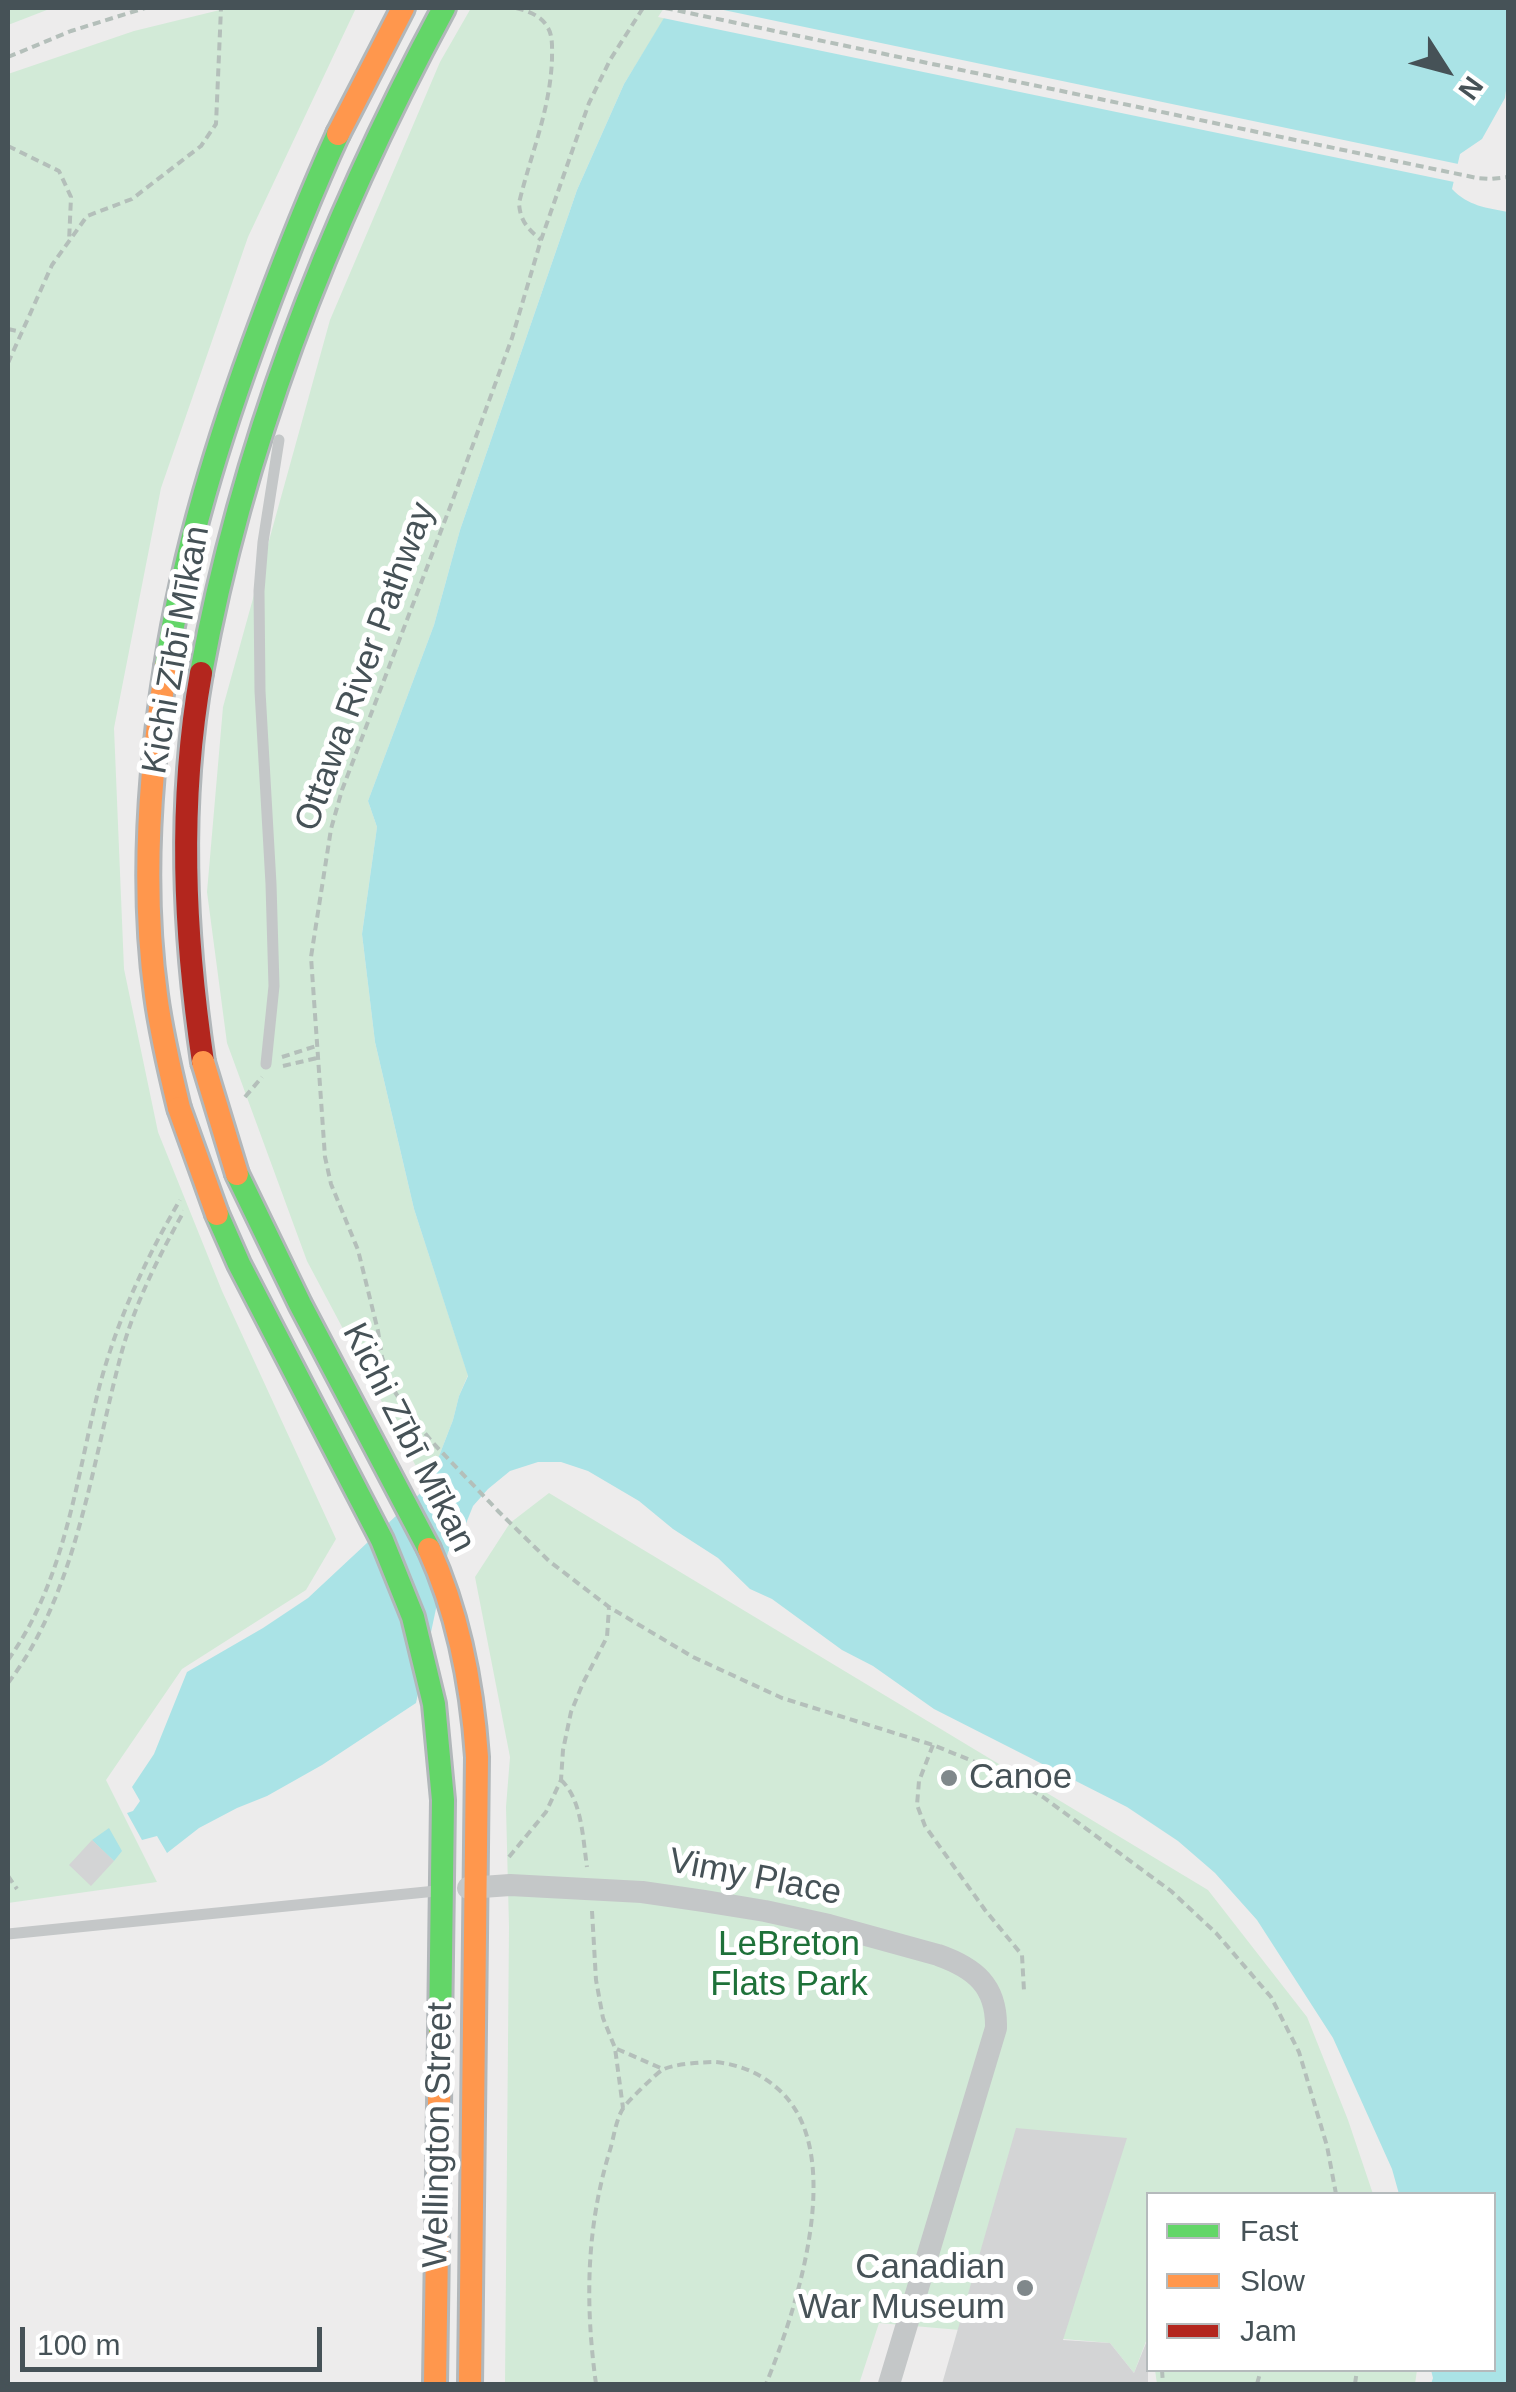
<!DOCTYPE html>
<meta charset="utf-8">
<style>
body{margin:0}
#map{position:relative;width:1516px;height:2392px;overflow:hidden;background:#edecec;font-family:Helvetica,sans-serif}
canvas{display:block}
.frame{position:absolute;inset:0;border:10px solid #465257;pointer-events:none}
.legend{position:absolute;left:1146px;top:2192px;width:350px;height:180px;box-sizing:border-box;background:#fff;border:2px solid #b5babc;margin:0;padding:12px 18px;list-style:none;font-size:30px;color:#465257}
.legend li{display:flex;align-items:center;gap:20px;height:50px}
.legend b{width:50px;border:2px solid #b5babc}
.north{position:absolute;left:1396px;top:20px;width:100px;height:100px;-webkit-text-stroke:8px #fff;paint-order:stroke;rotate:126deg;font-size:28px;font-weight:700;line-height:40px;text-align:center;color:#465257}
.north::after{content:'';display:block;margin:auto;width:35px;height:45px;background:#465257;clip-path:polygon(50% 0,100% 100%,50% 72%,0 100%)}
.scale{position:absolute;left:20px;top:2327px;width:302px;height:45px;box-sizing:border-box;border:5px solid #465257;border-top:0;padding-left:12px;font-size:30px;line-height:35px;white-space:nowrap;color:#465257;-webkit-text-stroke:8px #fff;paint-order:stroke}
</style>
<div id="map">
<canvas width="1516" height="2392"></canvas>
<div class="frame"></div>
<ul class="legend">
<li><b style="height:12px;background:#63d668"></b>Fast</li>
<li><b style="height:12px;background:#ff974d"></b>Slow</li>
<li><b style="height:12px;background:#b3261e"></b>Jam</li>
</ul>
<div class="north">N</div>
<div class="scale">100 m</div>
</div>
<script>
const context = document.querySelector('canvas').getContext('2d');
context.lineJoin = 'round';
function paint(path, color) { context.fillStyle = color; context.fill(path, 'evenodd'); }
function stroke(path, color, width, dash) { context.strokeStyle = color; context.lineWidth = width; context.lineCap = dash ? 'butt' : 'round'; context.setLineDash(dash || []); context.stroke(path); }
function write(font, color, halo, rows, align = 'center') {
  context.font = font + ' Helvetica,sans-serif'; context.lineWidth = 10; context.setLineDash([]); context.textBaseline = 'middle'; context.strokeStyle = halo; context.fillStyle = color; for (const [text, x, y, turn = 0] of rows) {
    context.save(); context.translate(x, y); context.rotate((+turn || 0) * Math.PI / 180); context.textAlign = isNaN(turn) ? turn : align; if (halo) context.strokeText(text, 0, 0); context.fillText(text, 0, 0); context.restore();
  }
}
const green = new Path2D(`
 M8,8H52L8,25Z
 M228,8H356L248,237L161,488L114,728L124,969L158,1132L222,1291L336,1539L306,1590L182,1669L106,1780L157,1882L8,1903V74L134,31Z
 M471,8H671L624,84L577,190L460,530L434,625L368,801L377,827L362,934L375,1042L414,1209L468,1375L459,1396L453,1420L427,1487L307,1261L227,1043L207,892L223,707L330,320L440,62Z
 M549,1493L1208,1890L1307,2017L1348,2120L1373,2194H1148V2336L1134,2373L1110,2343L879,2323L859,2384H505L509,1927L506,1807L510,1757L475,1577L510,1523Z
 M1155,2370H1417L1415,2384H1157Z`);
const water = new Path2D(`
 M670,8H1508V76L1505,98L1482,139L1460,154L1452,189C1468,206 1487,208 1508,212V2384H1431L1433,2378L1431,2370H1494V2194H1399L1392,2169L1333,2038L1257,1920L1215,1873L1178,1841L1127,1807L934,1709L873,1666L842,1650L772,1599L750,1589L718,1558L673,1529L639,1501L588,1471L561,1462H538L510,1471L488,1489L473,1506L465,1526L448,1552L416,1703L322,1765L267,1796L237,1808L199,1828L167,1853L157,1836L142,1840L127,1813L133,1811L140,1801L132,1787L154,1754L187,1672L263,1628L308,1598L427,1487L453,1420L459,1396L468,1376L414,1209L375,1042L362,934L377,827L368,801L434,625L460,530L577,190L624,84Z
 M109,1828L122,1851L114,1861L92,1840Z`);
const pier = new Path2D(`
 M664,8H714L1463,165L1459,183L658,17Z`);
const building = new Path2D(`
 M92,1840L114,1861L91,1886L69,1865Z
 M1016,2128L1127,2138L1063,2340L1110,2343L1134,2373L1148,2338V2384H942Z`);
const path = new Path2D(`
 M516,8C528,11 542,16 548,28C553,36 552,49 552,59C550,111 531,153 519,203C520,221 528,229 541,240
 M643,8L610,60L589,103L541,240L512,338L452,502L342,790L331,829L311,957L325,1157L331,1184L358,1250L378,1331L382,1357L392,1387L408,1413L434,1444L499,1512L549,1561L609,1607L693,1657L782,1698L933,1745L990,1768L1043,1797L1171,1891L1216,1933L1271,1997L1299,2052L1327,2146L1336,2194
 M665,8L1477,178L1491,179L1508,177
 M8,57L71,31L145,8
 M8,146L59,171L71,197L69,242
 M8,329L21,332
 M8,363L52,265L87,216L132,199L201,146L216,124L221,8
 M282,1057L316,1046
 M283,1066L317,1058
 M245,1097L262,1077
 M8,1660C65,1581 76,1480 99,1388C117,1320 145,1260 180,1200
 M8,1683C77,1594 93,1458 122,1351C136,1301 159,1256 184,1211
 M933,1745L919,1781L917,1805L925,1826L985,1910L1022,1955L1024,1991
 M561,1780C582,1799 583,1840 587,1867
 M509,1857L546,1812L561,1780L563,1750L571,1712L583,1683L607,1637L609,1608
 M8,1876L17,1889
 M592,1911L596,1980L603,2018L615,2048L623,2108
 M617,2049L663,2069
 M1162,2370L1163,2384
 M596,2384C585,2304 586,2228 610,2150C614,2137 616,2118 624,2107C628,2101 657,2073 662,2070C673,2064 702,2062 715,2062C738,2064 760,2073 777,2088C850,2150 796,2311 766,2384
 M1257,2384L1261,2370
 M1355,2384L1357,2370`);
const lane = new Path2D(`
 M266,1064L274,986L271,884L260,691L259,591L263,542L279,440
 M8,1934L436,1891`);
const street = new Path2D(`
 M468,1888L510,1885L642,1892L704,1901L765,1911L829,1925L938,1955C975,1968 997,1986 996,2028L889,2384`);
const fast = new Path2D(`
 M166,667C184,550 219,437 260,326C284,261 309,197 338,134
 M201,673C244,439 331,217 444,8
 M237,1174L300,1304L429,1549
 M217,1214L239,1264L382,1540L413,1617L434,1704L443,1800L440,2035`);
const slow = new Path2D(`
 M338,134L403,8
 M166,667C149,775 141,886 156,995C161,1033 170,1071 179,1108
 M429,1549C459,1615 472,1685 477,1757L470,2384
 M435,2384L440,2035`);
const jam = new Path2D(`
 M201,673C178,803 184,933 203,1062`);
const slowBridge = new Path2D(`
 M203,1062L237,1174
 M179,1108L217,1214`);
const markers = [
 [949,1778,10,"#80888b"],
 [1025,2288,10,"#80888b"]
];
const streetNames = [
 ["Kichi Zībī Mīkan",177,650,-80],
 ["Ottawa River Pathway",366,667,-70],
 ["Kichi Zībī Mīkan",408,1438,63],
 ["Vimy Place",755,1878,11],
 ["Wellington Street",439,2135,-89]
];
const poiNames = [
 ["Canoe",969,1778],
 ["Canadian",1005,2268,"right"],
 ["War Museum",1005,2308,"right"]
];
const parkNames = [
 ["LeBreton",789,1945],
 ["Flats Park",789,1985]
];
paint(green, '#d2ead7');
paint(water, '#aae3e6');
paint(pier, '#edecec');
paint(building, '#d3d4d5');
stroke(fast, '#b2b7ba', 28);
stroke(slow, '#b2b7ba', 28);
stroke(jam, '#b2b7ba', 28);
stroke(path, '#b4bfba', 4, [8, 5]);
stroke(lane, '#c4c7c8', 11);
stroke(street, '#c4c7c8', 22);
stroke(fast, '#63d668', 22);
stroke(slow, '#ff974d', 22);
stroke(jam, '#b3261e', 22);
stroke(slowBridge, '#b2b7ba', 28, []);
stroke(slowBridge, '#ff974d', 22);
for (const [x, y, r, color] of markers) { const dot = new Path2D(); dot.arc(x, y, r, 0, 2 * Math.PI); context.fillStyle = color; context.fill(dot); stroke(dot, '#fff', 4); }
write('35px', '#465257', '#fff', streetNames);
write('35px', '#465257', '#fff', poiNames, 'left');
write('35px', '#1e7139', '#fff', parkNames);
</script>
